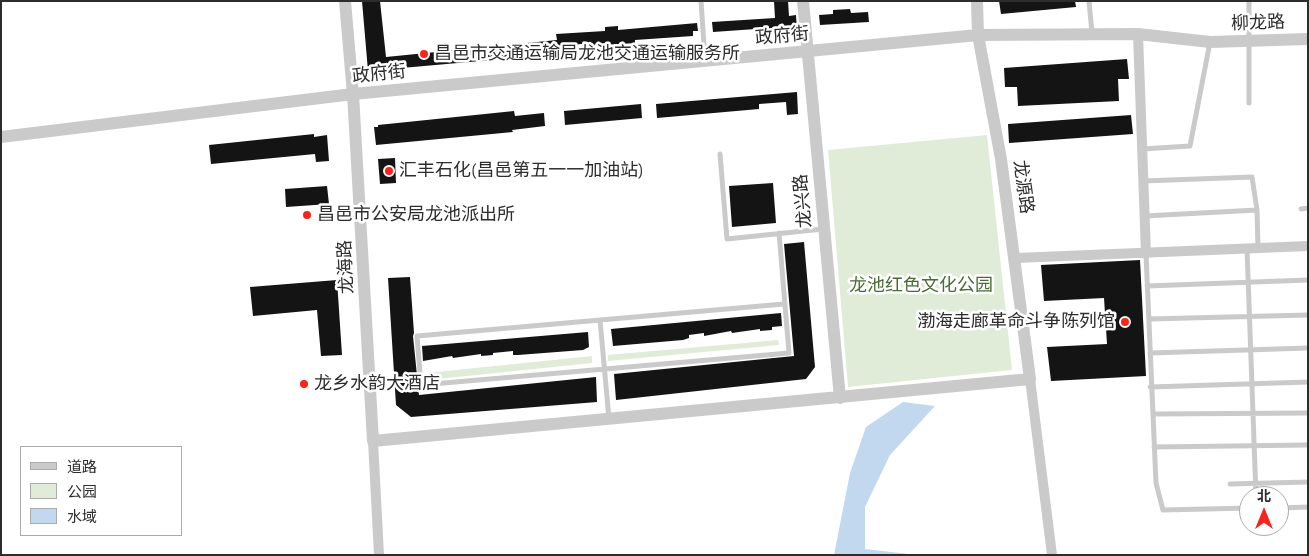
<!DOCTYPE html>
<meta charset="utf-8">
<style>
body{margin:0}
#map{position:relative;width:1309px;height:556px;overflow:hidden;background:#fff;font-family:"Alegreya Sans","Noto Sans SC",sans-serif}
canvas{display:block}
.frame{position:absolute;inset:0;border:2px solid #2d2d2d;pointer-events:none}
.legend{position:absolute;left:20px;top:446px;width:162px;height:90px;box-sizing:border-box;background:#fff;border:1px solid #ababab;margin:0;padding:6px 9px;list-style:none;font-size:15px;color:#2d2d2d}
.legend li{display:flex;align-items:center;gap:10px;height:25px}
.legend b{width:25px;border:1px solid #ababab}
.north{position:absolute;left:1239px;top:486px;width:50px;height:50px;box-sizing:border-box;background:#fff;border:1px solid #ababab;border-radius:50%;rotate:0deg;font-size:14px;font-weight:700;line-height:20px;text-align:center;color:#2d2d2d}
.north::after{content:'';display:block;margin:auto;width:18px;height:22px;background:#f6241c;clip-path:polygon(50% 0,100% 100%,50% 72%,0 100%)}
</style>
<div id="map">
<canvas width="1309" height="556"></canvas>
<div class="frame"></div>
<ul class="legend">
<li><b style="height:6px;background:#cacaca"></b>道路</li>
<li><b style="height:14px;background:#e1ecd8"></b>公园</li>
<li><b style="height:14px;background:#c2d8ee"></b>水域</li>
</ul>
<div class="north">北</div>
</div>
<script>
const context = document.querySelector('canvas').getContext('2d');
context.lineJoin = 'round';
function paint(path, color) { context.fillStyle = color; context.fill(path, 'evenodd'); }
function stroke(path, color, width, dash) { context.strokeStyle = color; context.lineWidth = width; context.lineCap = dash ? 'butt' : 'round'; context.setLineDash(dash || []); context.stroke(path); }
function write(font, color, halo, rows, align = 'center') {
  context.font = font + ' "Alegreya Sans","Noto Sans SC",sans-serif'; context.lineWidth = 5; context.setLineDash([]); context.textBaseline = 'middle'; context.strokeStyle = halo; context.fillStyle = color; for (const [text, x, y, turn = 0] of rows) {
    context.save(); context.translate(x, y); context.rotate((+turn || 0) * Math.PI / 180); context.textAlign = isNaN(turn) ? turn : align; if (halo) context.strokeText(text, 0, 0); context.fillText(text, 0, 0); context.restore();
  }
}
const green = new Path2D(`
 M987,135L1012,370L848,387L828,150Z
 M778,340L779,345L608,361V355Z
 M592,356V363L428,380L427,373Z`);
const water = new Path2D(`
 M903,402L935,406L890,455L865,507V549L917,555H834L850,473L866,427Z`);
const building = new Path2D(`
 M362,1H380L386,57L557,40L556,34L605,31V27L618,26V30L697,23L698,31H693V36L635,40V43L593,46V43L558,46L559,54L368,71Z
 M774,1H788L789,16L796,15L797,31L763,33V30L757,31L756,29L713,32L712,22L775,18Z
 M999,1H1075L1076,7L1001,14Z
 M850,9L851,13L868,12L869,22L820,25L819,15L833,14V10Z
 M1127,59L1129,79H1118L1119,101L1018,106L1017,87H1005L1004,68Z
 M797,92L798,114L787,115L786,102L759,104V109L657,118L656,104Z
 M641,104L642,118L565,125L564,111Z
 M514,111L515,116L544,113L545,126L512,130L513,132L376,145L374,127H378V125Z
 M1131,115L1133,134L1009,143L1008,124Z
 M314,134V137L327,135L329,161L316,162L315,154L211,164L209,145Z
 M395,158L396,183L380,184L378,159Z
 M773,183L776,223L732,227L729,186Z
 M327,186L329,204L286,207L285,189Z
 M804,242L815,367L806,379L616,400L614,374L794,356L784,244Z
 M1140,260L1146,376L1051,381L1047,347L1107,344L1104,298L1044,301L1041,265Z
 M410,277L414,333L413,336L419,395L596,377L597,402L411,417L396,405L388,278Z
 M337,280L342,355L321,356L317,310L253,316L250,287Z
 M781,313L782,326L772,327V330L760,331V329L732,333L731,331L704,336V333L689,335V338L683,340L613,346L611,329Z
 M588,332L589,347L583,350L518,355H513V351L493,353V355L481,356V354L453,358L452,356L423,361L422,346Z`);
const service = new Path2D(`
 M701,1L705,60
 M1089,1L1092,33
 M1249,1V103
 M1142,149L1190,146L1210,42
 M720,154L727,239L823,229
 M1143,181L1252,177L1257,210L1258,249
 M1301,209L1308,208
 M1145,216L1257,210
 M779,233L789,353L421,385L417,336L784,304
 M1247,249L1256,496
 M1146,254L1156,483L1163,510L1249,508
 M1147,286L1308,280
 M1149,319L1308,315
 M600,320L609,419
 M1150,353L1308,348
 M1150,387L1308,382
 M1153,414L1308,413
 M1154,447L1308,445
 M1230,484L1308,482
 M1279,508L1308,507`);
const minor = new Path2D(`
 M1138,34L1146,254
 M1016,258L1308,246
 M1030,379L1052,555
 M373,441L379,555`);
const tertiary = new Path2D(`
 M345,1L353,94L373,441L1030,379L1001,159L978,35L977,1
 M803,1L840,398
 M1,137L353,94L978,35L1138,34L1210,42L1308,39`);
const markers = [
 [424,54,5,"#f6241c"],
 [389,171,5,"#f6241c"],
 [307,215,5,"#f6241c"],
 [1125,322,5,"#f6241c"],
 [304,384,5,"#f6241c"]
];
const streetNames = [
 ["柳龙路",1258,23,-2],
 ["政府街",782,36,-5],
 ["政府街",379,74,-6],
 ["龙源路",1023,187,82],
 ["龙兴路",803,201,-95],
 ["龙海路",346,267,-93]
];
const poiNames = [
 ["昌邑市交通运输局龙池交通运输服务所",434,54],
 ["汇丰石化(昌邑第五一一加油站)",399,171],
 ["昌邑市公安局龙池派出所",317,215],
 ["渤海走廊革命斗争陈列馆",1115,322,"right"],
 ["龙乡水韵大酒店",314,384]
];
const parkNames = [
 ["龙池红色文化公园",921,286]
];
paint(green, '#e1ecd8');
paint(water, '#c2d8ee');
paint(building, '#141414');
stroke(service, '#cacaca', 5);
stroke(minor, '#cacaca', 10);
stroke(tertiary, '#cacaca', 12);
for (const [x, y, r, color] of markers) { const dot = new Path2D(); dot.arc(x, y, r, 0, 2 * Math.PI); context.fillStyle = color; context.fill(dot); stroke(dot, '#fff', 2); }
write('18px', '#2d2d2d', '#fff', streetNames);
write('18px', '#2d2d2d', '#fff', poiNames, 'left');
write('18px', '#496c36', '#fff', parkNames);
</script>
